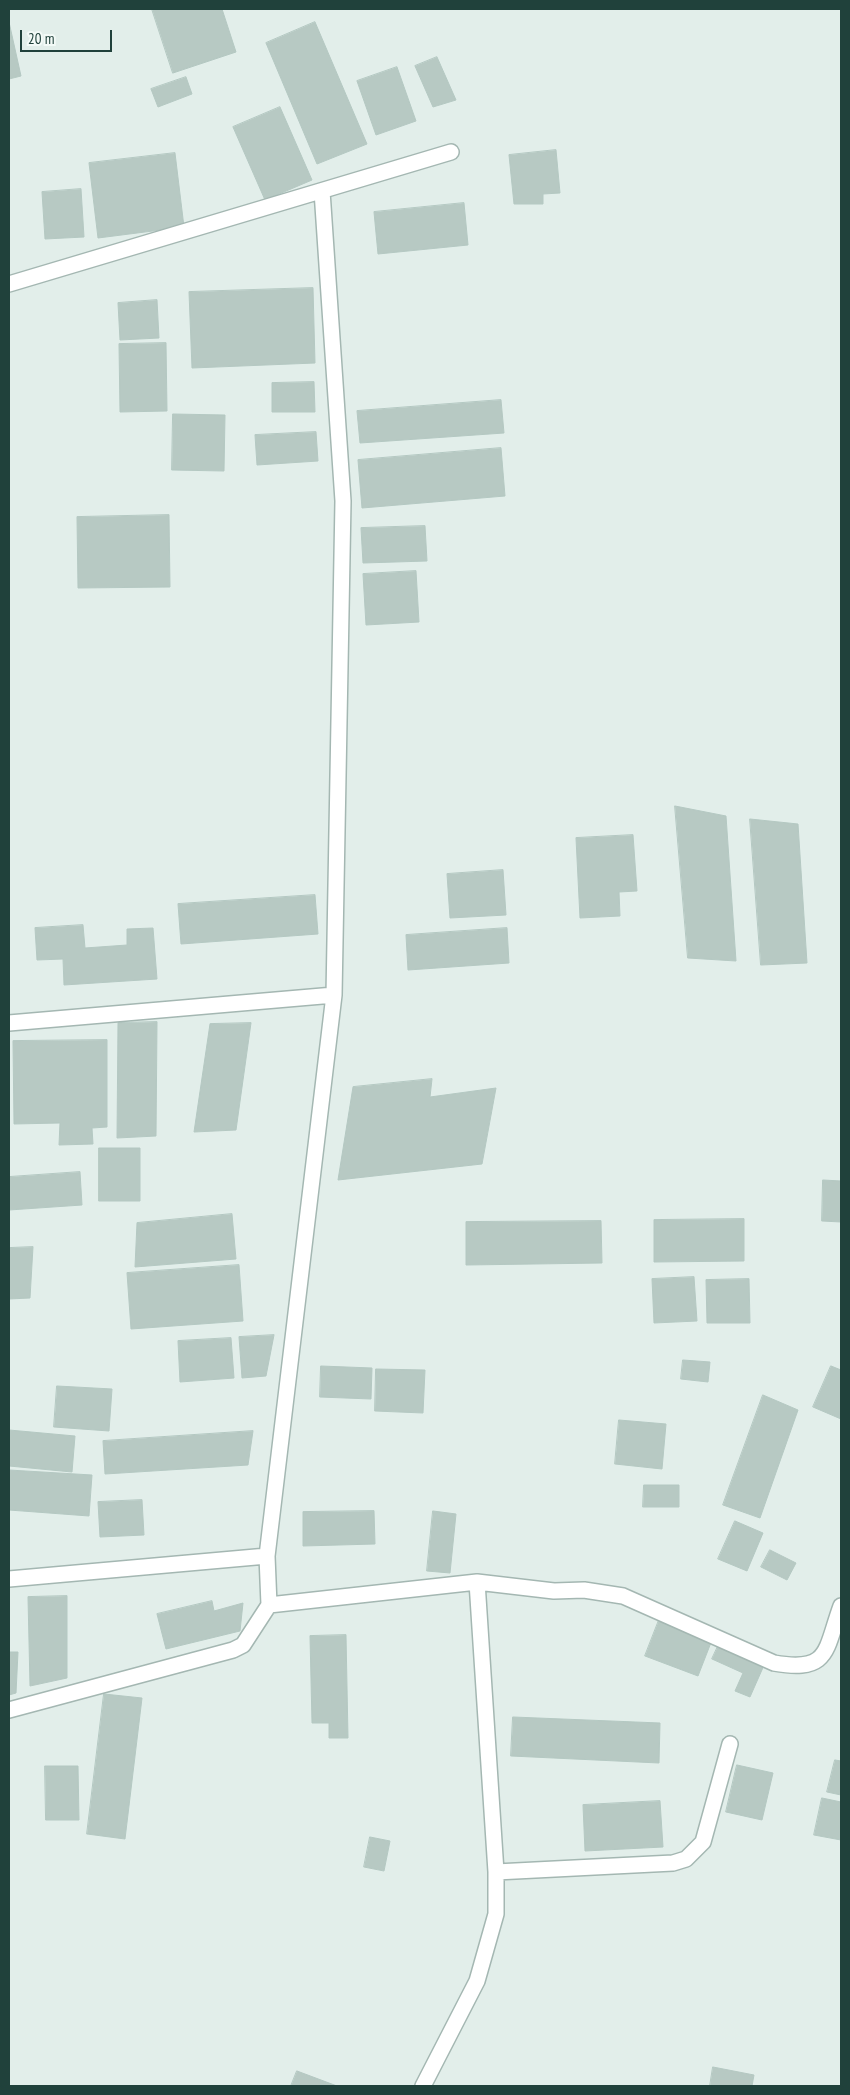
<!DOCTYPE html>
<style>
body{margin:0}
#map{position:relative;width:850px;height:2095px;overflow:hidden;background:#e2eeea;font-family:"PT Sans Narrow",sans-serif}
canvas{display:block}
.frame{position:absolute;inset:0;border:10px solid #20413b;pointer-events:none}
.scale{position:absolute;left:20px;top:30px;width:92px;height:22px;box-sizing:border-box;border:2px solid #20413b;border-top:0;padding-left:6px;font-size:15px;line-height:18px;white-space:nowrap;color:#20413b;-webkit-text-stroke:4px #f3faf7;paint-order:stroke}
</style>
<div id="map">
<canvas width="850" height="2095"></canvas>
<div class="frame"></div>
<div class="scale">20 m</div>
</div>
<script>
const context = document.querySelector('canvas').getContext('2d');
context.lineJoin = 'round';
function paint(path, color) { context.fillStyle = color; context.fill(path, 'evenodd'); }
function stroke(path, color, width, dash) { context.strokeStyle = color; context.lineWidth = width; context.lineCap = dash ? 'butt' : 'round'; context.setLineDash(dash || []); context.stroke(path); }
const building = new Path2D(`
 M152,9H222L236,52L173,73Z
 M9,22L21,76L9,79Z
 M315,22L367,144L317,164L266,43Z
 M437,57L456,100L433,107L415,66Z
 M397,67L416,121L376,135L357,81Z
 M186,77L192,94L158,107L151,89Z
 M280,107L312,180L265,200L233,127Z
 M556,150L560,193L543,194V204H514L509,155Z
 M175,153L184,227L98,238L89,163Z
 M81,189L84,237L45,239L42,192Z
 M464,203L468,245L378,254L374,212Z
 M313,288L315,363L192,368L189,292Z
 M157,300L159,338L120,340L118,303Z
 M166,343L167,411L120,412L119,344Z
 M314,382L315,412H272V383Z
 M501,400L504,433L360,443L357,411Z
 M173,414L225,415L224,471L172,470Z
 M316,432L318,461L257,465L255,435Z
 M501,448L505,496L362,508L358,460Z
 M169,515L170,587L78,588L77,517Z
 M425,526L427,561L363,563L361,528Z
 M416,571L419,622L366,625L363,574Z
 M675,806L726,816L736,961L688,958Z
 M750,819L798,824L807,963L761,965Z
 M633,835L637,891L619,892L620,916L580,918L576,838Z
 M503,870L506,915L450,918L447,874Z
 M315,895L318,934L181,944L178,904Z
 M83,925L85,948L127,945V929L153,928L157,979L64,985L63,959L37,960L35,928Z
 M507,928L509,963L408,970L406,935Z
 M157,1022L156,1136L117,1138L118,1023Z
 M251,1023L236,1130L194,1132L210,1024Z
 M107,1040V1127L92,1128L93,1144L59,1145L60,1123L14,1124L13,1041Z
 M432,1079L430,1097L496,1088L482,1164L338,1180L353,1087Z
 M99,1148H140V1201H99Z
 M80,1172L82,1205L9,1210V1177Z
 M823,1180L841,1181V1222L822,1221Z
 M232,1214L236,1259L135,1267L137,1223Z
 M744,1219V1261L654,1262V1220Z
 M601,1221L602,1263L466,1265V1222Z
 M33,1247L30,1298L9,1299V1248Z
 M239,1265L243,1321L131,1329L127,1273Z
 M694,1277L697,1321L654,1323L652,1279Z
 M749,1279L750,1323H707L706,1280Z
 M274,1335L266,1376L242,1378L239,1337Z
 M231,1338L234,1378L180,1382L178,1341Z
 M683,1360L710,1362L708,1382L681,1379Z
 M321,1366L372,1368L371,1399L320,1397Z
 M831,1366L841,1370V1419L813,1407Z
 M376,1369L425,1370L423,1413L375,1411Z
 M57,1386L112,1389L109,1431L54,1427Z
 M763,1395L798,1410L760,1518L723,1505Z
 M619,1420L666,1424L662,1469L615,1464Z
 M9,1430L75,1436L72,1472L9,1466Z
 M253,1431L248,1465L105,1474L103,1441Z
 M9,1470L92,1475L89,1516L9,1510Z
 M644,1485H679V1507H643Z
 M142,1500L144,1535L100,1537L98,1502Z
 M374,1511L375,1544L303,1546V1512Z
 M433,1511L456,1514L450,1573L427,1571Z
 M735,1521L763,1533L747,1571L718,1559Z
 M770,1550L796,1563L787,1580L761,1567Z
 M67,1596V1678L30,1686L28,1597Z
 M212,1601L214,1611L243,1603L240,1631L166,1649L157,1614Z
 M659,1620L712,1640L698,1676L645,1656Z
 M346,1635L348,1738H329V1723H312L310,1636Z
 M719,1644L765,1663L750,1697L735,1691L743,1673L712,1659Z
 M9,1652H18L16,1693L9,1695Z
 M104,1694L142,1698L125,1839L87,1834Z
 M513,1717L660,1723L659,1763L511,1756Z
 M835,1760L841,1761V1795L827,1792Z
 M737,1765L773,1773L762,1820L726,1812Z
 M45,1766H78L79,1820H46Z
 M822,1798L841,1802V1840L814,1835Z
 M660,1801L663,1847L585,1851L583,1805Z
 M370,1837L390,1841L384,1871L364,1867Z
 M713,2067L754,2075L752,2086H710Z
 M297,2071L337,2086H291Z`);
const minor = new Path2D(`
 M9,284L451,152
 M9,1023L334,995
 M9,1579L267,1556
 M269,1605L477,1582L554,1591L584,1590L623,1596L774,1663C830,1673 825,1650 841,1606
 M9,1710L233,1650L243,1645L269,1605L267,1556L334,995L343,501L322,191
 M496,1872L673,1863L686,1859L703,1842L730,1744
 M423,2086L477,1981L496,1914V1872L477,1582`);
paint(building, '#b7c9c3');
stroke(building, '#b4c8c2', 1);
stroke(minor, '#a4b7b2', 18);
stroke(minor, '#fff', 15);
</script>
